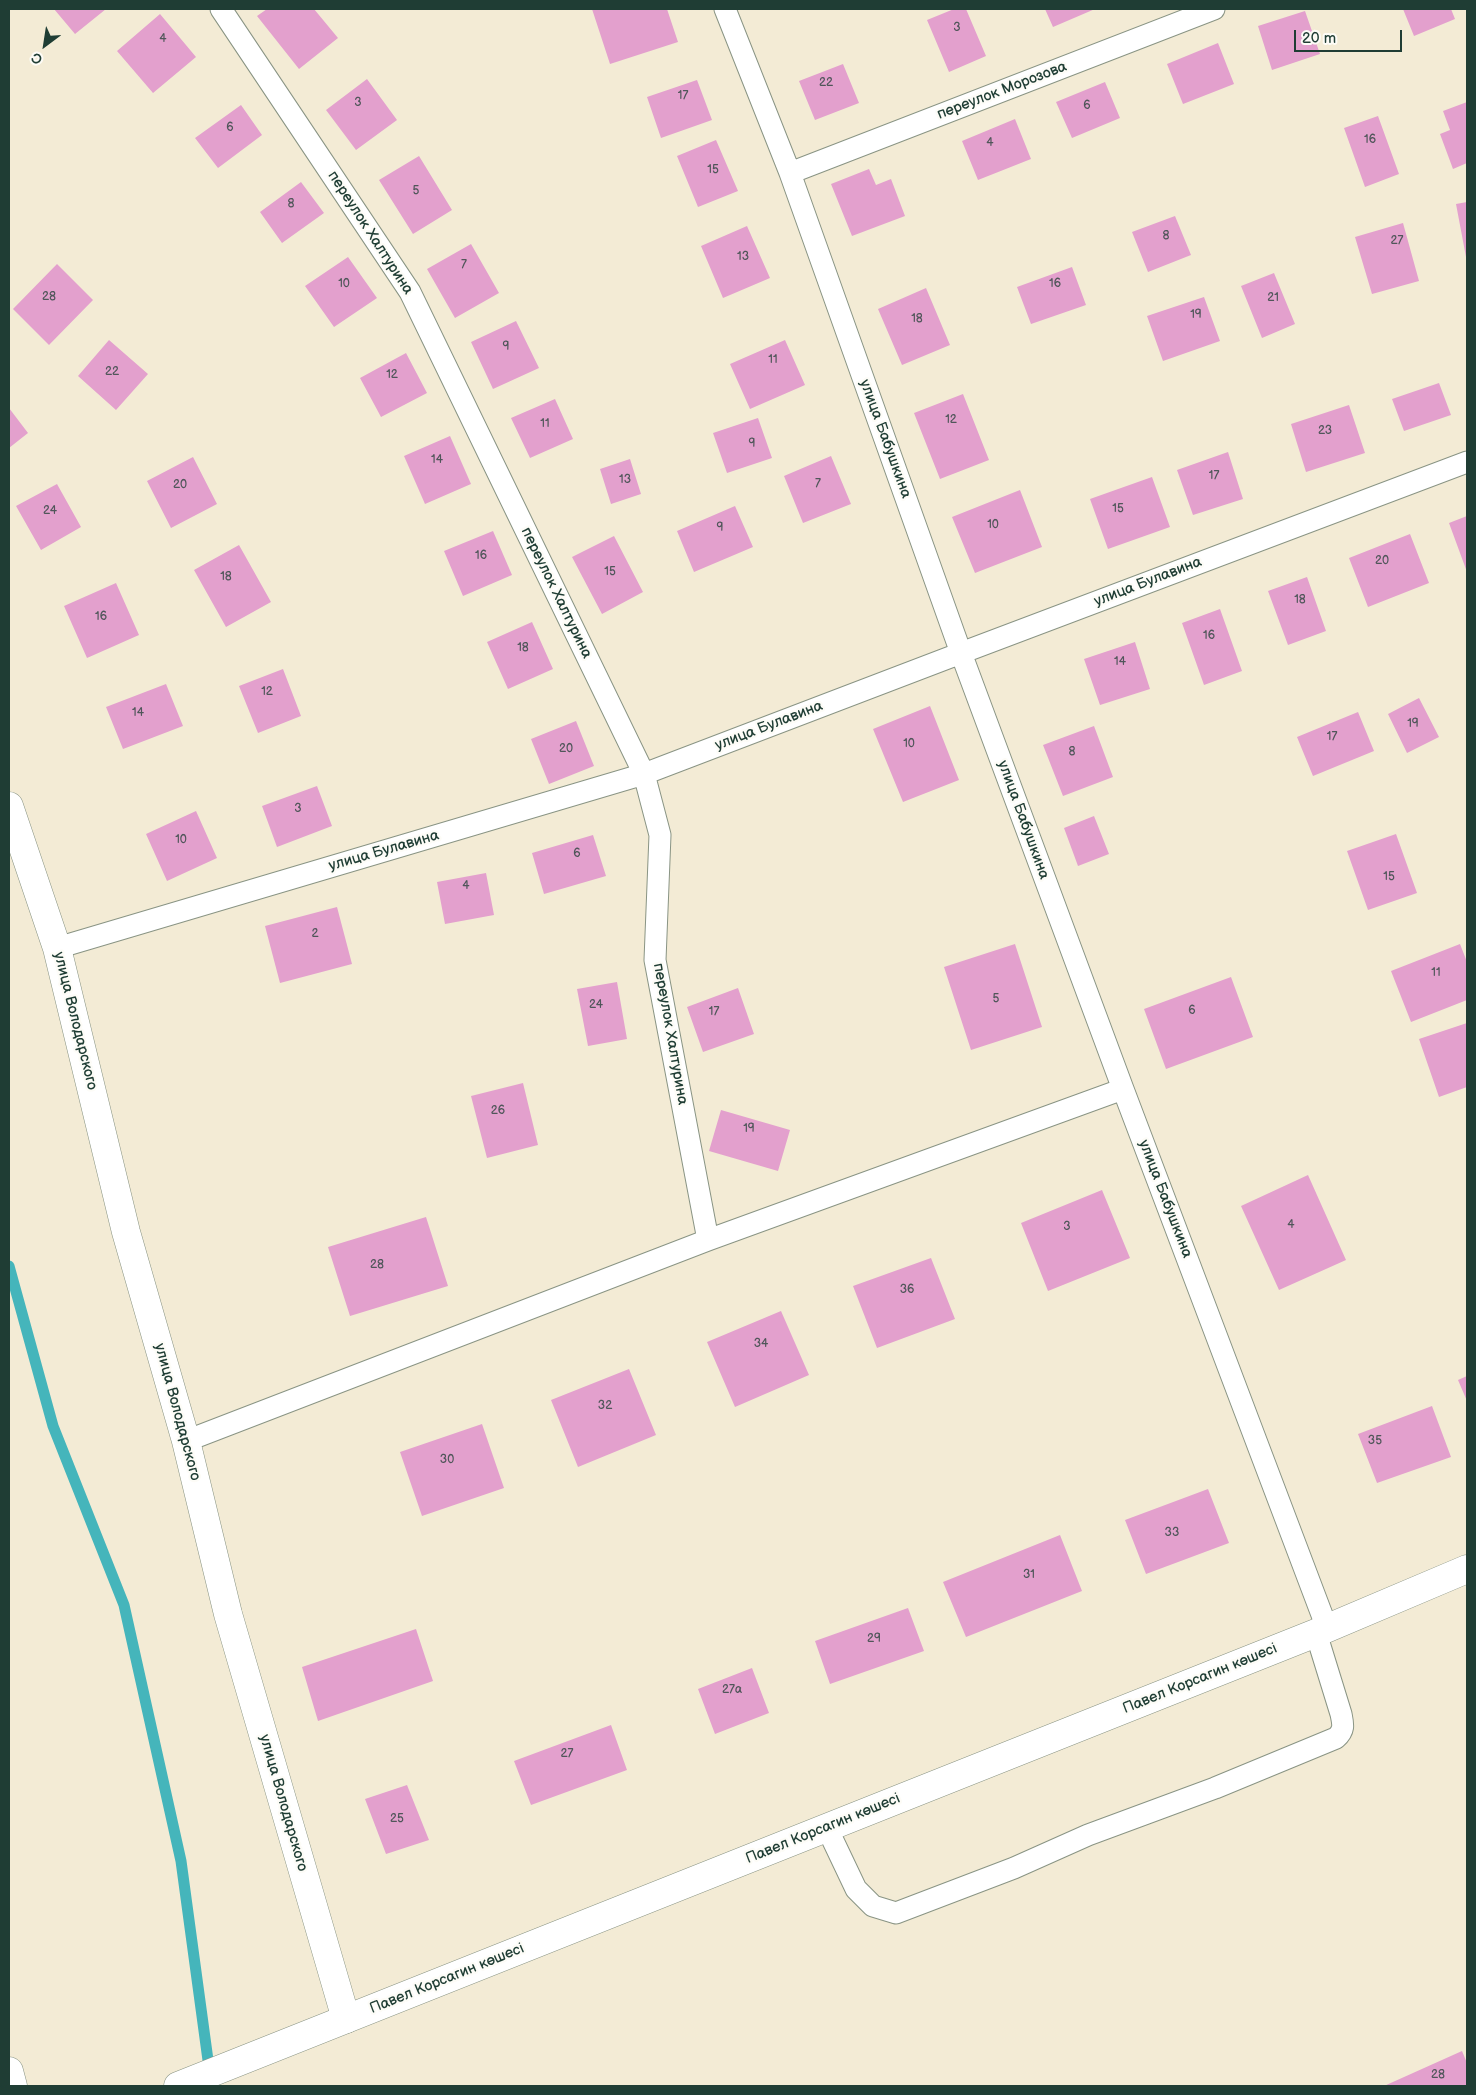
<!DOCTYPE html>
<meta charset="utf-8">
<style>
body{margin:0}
#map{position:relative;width:1476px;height:2095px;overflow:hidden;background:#f3ebd5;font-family:"Balsamiq Sans",sans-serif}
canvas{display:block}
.frame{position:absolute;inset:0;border:10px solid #1f3d34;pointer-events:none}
.north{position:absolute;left:20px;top:20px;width:50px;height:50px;-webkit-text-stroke:4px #fdfcf7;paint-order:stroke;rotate:211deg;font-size:14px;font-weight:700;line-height:20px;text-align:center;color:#1f3d34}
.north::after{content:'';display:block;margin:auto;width:18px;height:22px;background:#1f3d34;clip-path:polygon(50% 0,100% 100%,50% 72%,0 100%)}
.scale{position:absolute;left:1294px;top:30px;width:108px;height:22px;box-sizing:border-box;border:2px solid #1f3d34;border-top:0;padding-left:6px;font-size:15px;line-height:18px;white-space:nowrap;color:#1f3d34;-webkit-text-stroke:4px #fdfcf7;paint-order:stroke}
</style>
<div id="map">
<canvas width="1476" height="2095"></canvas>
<div class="frame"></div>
<div class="north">С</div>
<div class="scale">20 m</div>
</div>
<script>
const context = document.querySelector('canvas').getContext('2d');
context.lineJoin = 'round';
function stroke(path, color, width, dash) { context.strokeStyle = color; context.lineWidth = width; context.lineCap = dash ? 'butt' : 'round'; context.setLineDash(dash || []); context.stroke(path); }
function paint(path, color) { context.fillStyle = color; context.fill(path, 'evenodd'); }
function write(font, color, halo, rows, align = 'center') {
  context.font = font + ' "Balsamiq Sans",sans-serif'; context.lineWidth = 4.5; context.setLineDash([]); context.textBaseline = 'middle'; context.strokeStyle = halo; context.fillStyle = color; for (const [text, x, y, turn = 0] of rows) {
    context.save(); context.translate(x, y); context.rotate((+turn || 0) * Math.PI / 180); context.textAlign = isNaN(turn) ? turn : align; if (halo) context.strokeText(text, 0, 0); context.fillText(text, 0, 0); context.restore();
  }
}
const stream = new Path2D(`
 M9,1266L53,1426L124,1605L181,1861L210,2075`);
const building = new Path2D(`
 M54,9H106L75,34Z
 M267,9H314L338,38L299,69L257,16Z
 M592,9H667L678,42L610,64Z
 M954,9H966L986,56L949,72L927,20Z
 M1045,9H1095L1053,27Z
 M1403,9H1451L1455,19L1414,36Z
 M1305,11L1320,54L1272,70L1258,26Z
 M160,14L196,57L153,93L117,51Z
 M1218,43L1234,84L1183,104L1167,64Z
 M843,64L859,103L815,120L799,81Z
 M367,79L397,120L356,150L326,110Z
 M697,80L712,120L661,138L647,97Z
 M1105,82L1120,118L1072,138L1056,102Z
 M1467,102V163L1453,169L1440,134L1450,130L1443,111Z
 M241,105L262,135L218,168L195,138Z
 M1378,116L1399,174L1365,187L1344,128Z
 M1015,119L1031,159L978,180L962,141Z
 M716,140L738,191L698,207L677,156Z
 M419,156L452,210L413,234L379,180Z
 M869,169L876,185L891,179L905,216L852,236L831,184Z
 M301,182L324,213L282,243L260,212Z
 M1467,202V257H1466L1456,204Z
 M1175,216L1191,255L1148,272L1132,232Z
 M1403,223L1419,281L1372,294L1355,237Z
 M747,226L770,278L723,298L701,246Z
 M471,244L499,293L455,318L427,269Z
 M348,257L377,298L334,327L305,286Z
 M57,264L93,300L49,345L13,309Z
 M1072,267L1086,305L1031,324L1017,287Z
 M1274,273L1295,324L1262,338L1241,286Z
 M926,288L950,345L902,365L878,309Z
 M1204,297L1220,341L1163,361L1147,316Z
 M516,321L539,368L493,389L471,342Z
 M109,340L148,374L116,410L78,376Z
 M785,340L805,385L750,409L730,364Z
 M406,353L427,393L381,417L360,378Z
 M1439,383L1451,415L1404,431L1392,399Z
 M963,394L989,460L940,479L914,413Z
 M555,399L573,439L530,458L511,418Z
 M1349,405L1365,453L1306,472L1291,424Z
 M9,408L28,433L9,448Z
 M758,418L772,458L727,473L713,433Z
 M450,436L471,484L425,504L404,456Z
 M1228,452L1243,499L1193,515L1177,470Z
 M831,456L851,504L803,523L784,476Z
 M193,457L217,504L171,528L147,481Z
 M630,459L641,494L611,504L600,469Z
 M1152,477L1170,527L1108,549L1090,499Z
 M57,484L81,527L41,550L16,506Z
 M1020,490L1042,547L975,573L952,517Z
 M735,506L753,547L694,572L677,531Z
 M1467,516V572L1449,523Z
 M493,531L512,575L463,596L444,551Z
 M1410,534L1429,583L1368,607L1349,558Z
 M614,536L643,592L602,614L572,557Z
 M239,545L271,602L226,627L194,570Z
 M1307,577L1326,631L1288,645L1268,591Z
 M116,583L139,635L87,658L64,606Z
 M1220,609L1242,671L1204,685L1182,623Z
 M532,622L553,669L508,689L487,642Z
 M1135,642L1150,689L1100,705L1084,659Z
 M283,669L301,716L258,733L239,686Z
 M166,684L183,726L123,749L106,707Z
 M1419,698L1439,737L1407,753L1388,714Z
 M930,706L959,780L903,802L873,729Z
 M1358,712L1374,751L1313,776L1297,737Z
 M576,721L594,766L549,784L531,739Z
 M1094,726L1113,777L1063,796L1043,745Z
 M317,786L332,826L277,847L262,806Z
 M196,811L217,858L167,881L146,834Z
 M1094,816L1109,854L1078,866L1064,828Z
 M1396,834L1417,893L1368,910L1347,851Z
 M593,835L606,876L544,894L532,853Z
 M486,873L494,915L445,924L437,882Z
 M337,907L352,964L280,983L265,926Z
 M1015,944L1042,1027L971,1050L944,967Z
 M1460,944L1467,962V1000L1411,1022L1391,971Z
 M1231,977L1253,1037L1166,1069L1144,1009Z
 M617,982L627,1039L588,1046L577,989Z
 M738,988L754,1034L703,1052L687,1007Z
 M1467,1023V1087L1439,1097L1419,1039Z
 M523,1083L538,1145L487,1158L471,1096Z
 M721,1110L790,1130L778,1171L709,1151Z
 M1308,1175L1346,1260L1279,1290L1241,1206Z
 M1102,1190L1130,1258L1048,1291L1021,1223Z
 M426,1217L448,1286L350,1316L328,1247Z
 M931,1258L955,1319L877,1348L853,1286Z
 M781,1311L809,1375L735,1407L707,1342Z
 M629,1369L656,1435L578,1467L551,1400Z
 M1467,1376V1401L1458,1380Z
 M1432,1406L1451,1457L1377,1483L1358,1434Z
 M482,1424L504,1488L422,1516L400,1452Z
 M1208,1489L1229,1543L1146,1574L1125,1520Z
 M1060,1535L1082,1591L966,1637L943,1582Z
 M908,1608L924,1651L830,1684L815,1641Z
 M416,1629L433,1681L318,1721L302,1667Z
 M752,1668L769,1713L715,1734L698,1689Z
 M611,1725L627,1770L531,1805L514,1761Z
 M407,1785L429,1840L386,1854L365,1799Z
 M1462,2051L1467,2063V2086H1384Z`);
const lane = new Path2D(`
 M221,9L410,292L644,774L660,835L655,960L708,1240
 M725,9L790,173L961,653L1123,1089L1327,1628
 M790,173L1214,9
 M57,948L644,774L961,653L1467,462
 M186,1441L708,1240L1123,1089
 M827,1828L856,1889L873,1906L896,1913L1014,1868L1088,1835L1215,1788L1336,1738C1345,1730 1343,1724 1341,1714L1316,1633`);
const street = new Path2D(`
 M9,806L57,948L126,1232L186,1441L228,1614L346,2019
 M9,2071L13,2086`);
const secondary = new Path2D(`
 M178,2086L1316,1633L1467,1569`);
const numberNames = [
 ["3",957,28],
 ["4",163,39],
 ["22",826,83],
 ["17",683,96],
 ["3",358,103],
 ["6",1087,106],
 ["6",230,128],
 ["16",1370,140],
 ["4",990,143],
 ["15",713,170],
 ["5",416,191],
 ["8",291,204],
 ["8",1166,236],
 ["27",1397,241],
 ["13",743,257],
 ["7",464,265],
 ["10",344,284],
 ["16",1055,284],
 ["28",49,297],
 ["21",1273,298],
 ["19",1196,315],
 ["18",917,319],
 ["9",506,347],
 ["11",773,360],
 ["22",112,372],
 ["12",392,375],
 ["12",951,420],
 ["11",545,424],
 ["23",1325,431],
 ["9",752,444],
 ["14",437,460],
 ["17",1214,476],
 ["13",625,480],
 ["7",818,484],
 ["20",180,485],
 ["15",1118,509],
 ["24",50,511],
 ["10",993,525],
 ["9",720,528],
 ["16",481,556],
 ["20",1382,561],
 ["15",610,572],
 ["18",226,577],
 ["18",1300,600],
 ["16",101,617],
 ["16",1209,636],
 ["18",523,648],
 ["14",1120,662],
 ["12",267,692],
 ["14",138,713],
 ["19",1413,724],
 ["17",1332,737],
 ["10",909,744],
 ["20",566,749],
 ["8",1072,752],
 ["3",298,809],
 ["10",181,840],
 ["6",577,854],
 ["15",1389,877],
 ["4",466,886],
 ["2",315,934],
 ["11",1436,973],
 ["5",996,999],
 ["24",596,1005],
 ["6",1192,1011],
 ["17",714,1012],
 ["26",498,1111],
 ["19",749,1129],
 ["4",1291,1225],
 ["3",1067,1227],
 ["28",377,1265],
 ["36",907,1290],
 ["34",761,1344],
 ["32",605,1406],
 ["35",1375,1441],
 ["30",447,1460],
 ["33",1172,1533],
 ["31",1029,1575],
 ["29",874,1639],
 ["27а",732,1690],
 ["27",567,1754],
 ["25",397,1819],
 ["28",1438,2075]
];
const streetNames = [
 ["переулок Морозова",1002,91,-21],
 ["переулок Халтурина",370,233,57],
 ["улица Бабушкина",885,439,70],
 ["улица Булавина",1148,582,-21],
 ["переулок Халтурина",556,593,64],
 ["улица Булавина",769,726,-21],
 ["улица Бабушкина",1023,820,70],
 ["улица Булавина",384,851,-16],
 ["улица Володарского",75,1021,76],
 ["переулок Халтурина",670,1034,80],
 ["улица Бабушкина",1165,1199,69],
 ["улица Володарского",177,1412,75],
 ["Павел Корсагин көшесі",1200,1679,-22],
 ["улица Володарского",283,1803,74],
 ["Павел Корсагин көшесі",823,1829,-22],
 ["Павел Корсагин көшесі",447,1979,-22]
];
stroke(stream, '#45b5bb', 11);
paint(building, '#e3a0cd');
stroke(lane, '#899484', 23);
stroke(street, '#899484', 29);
stroke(secondary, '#899484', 29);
stroke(lane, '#fff', 21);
stroke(street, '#fff', 28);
stroke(secondary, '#fff', 28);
write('12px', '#50565a', null, numberNames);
write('15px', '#1f3d34', '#fdfcf7', streetNames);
</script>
